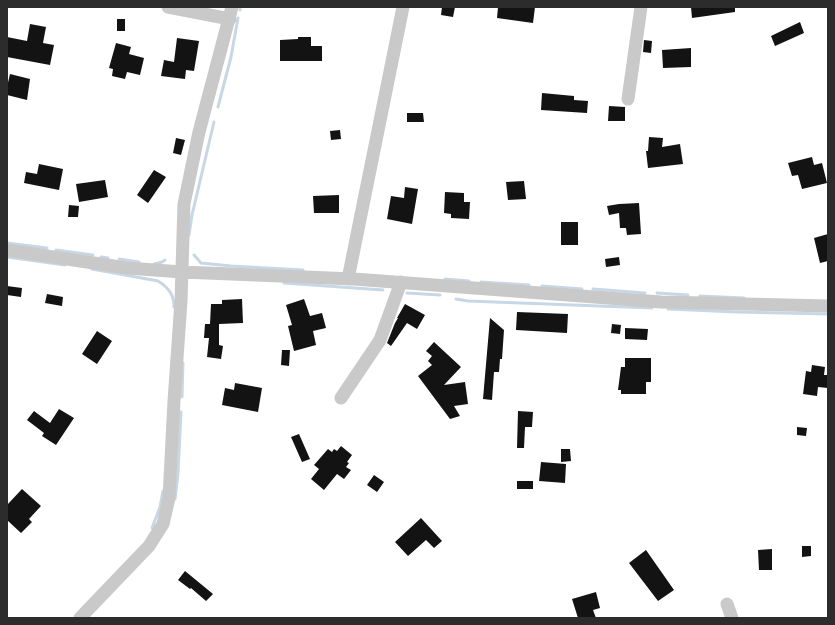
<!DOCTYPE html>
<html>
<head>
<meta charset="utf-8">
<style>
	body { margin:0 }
	#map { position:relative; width:835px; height:625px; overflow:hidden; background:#fff; font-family:"Titillium Web",sans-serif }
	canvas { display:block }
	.frame { position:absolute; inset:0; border:8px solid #2c2c2c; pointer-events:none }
</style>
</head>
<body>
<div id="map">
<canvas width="835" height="625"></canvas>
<div class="frame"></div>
</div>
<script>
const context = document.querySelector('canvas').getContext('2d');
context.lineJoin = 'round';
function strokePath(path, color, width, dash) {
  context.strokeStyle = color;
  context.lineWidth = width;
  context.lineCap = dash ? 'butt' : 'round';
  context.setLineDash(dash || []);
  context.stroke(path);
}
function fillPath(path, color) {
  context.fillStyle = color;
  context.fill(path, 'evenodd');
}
strokePath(new Path2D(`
	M 240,10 L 240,7
	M 218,107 L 231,57 L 238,18
	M 189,235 L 192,215 L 214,122
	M 7,243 L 47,248
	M 56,250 L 93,255
	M 194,255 L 201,263 L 231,266 L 303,270
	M 7,257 L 65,265
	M 101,257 L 108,258
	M 119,259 L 139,262
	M 154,264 L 162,262 L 165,260
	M 92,269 L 158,281 C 169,288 174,295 174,307
	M 445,279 L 469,281
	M 481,282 L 529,285
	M 284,283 L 383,290
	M 542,286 L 582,289
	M 593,289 L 645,293
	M 407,293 L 440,295
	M 657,293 L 688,295
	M 700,296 L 744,298
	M 456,299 L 468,301 L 652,308
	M 668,309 L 737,312 L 828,314
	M 182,397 L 183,363
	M 175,499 L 178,473 L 181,412
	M 152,528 L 160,507 L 163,491`), '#c8d7e6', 3);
fillPath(new Path2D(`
	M 442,7 L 455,7 L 453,17 L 441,15 Z
	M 498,7 L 535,7 L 533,23 L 497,18 Z
	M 691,7 L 735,7 L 735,12 L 692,18 Z
	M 117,19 L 125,19 L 125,31 L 117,31 Z
	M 800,22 L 804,33 L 775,46 L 771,36 Z
	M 30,24 L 46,27 L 43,43 L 54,45 L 50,65 L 7,57 L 7,37 L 27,41 Z
	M 298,37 L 311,37 L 311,46 L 322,46 L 322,61 L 280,61 L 280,40 L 298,39 Z
	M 177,38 L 199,41 L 194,71 L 186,70 L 185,79 L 161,76 L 164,60 L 174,62 Z
	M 644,40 L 652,41 L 651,53 L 643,52 Z
	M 116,43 L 131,47 L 129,54 L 144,58 L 140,75 L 127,72 L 125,79 L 112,76 L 113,69 L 109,68 Z
	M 691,48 L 691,67 L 663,68 L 662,50 Z
	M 10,74 L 30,79 L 27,100 L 7,95 L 7,87 Z
	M 542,93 L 574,96 L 574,100 L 588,101 L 587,113 L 541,110 Z
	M 609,106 L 625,107 L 625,121 L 608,121 Z
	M 407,113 L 423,113 L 424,122 L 407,122 Z
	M 340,130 L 341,139 L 331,140 L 330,131 Z
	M 649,137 L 663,138 L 662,147 L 680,144 L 683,164 L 648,168 L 646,151 L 648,151 Z
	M 176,138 L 185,140 L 181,155 L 173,153 Z
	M 812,157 L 814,165 L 822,163 L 827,183 L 802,189 L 798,175 L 792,176 L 788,163 Z
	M 39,164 L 63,169 L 59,190 L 24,183 L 26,172 L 37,174 Z
	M 154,170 L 166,177 L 148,203 L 137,195 Z
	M 105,180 L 108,197 L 79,202 L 76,184 Z
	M 524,181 L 526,199 L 508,200 L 506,182 Z
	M 405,187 L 418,189 L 412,224 L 387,219 L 391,196 L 404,198 Z
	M 445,192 L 464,193 L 464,202 L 470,202 L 469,219 L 451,218 L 451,214 L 444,213 Z
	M 339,195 L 339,213 L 314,213 L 313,196 Z
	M 639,203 L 641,234 L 627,235 L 626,228 L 620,228 L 619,213 L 609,215 L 607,206 L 619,204 Z
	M 69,205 L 79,206 L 78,217 L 68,217 Z
	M 561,222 L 578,222 L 578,245 L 561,245 Z
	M 828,234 L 828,261 L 820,263 L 814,238 Z
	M 619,257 L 620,265 L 606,267 L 605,259 Z
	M 7,286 L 22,288 L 21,297 L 7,295 Z
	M 47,294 L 63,297 L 62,306 L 45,303 Z
	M 242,299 L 243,323 L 219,324 L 219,345 L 223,346 L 221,359 L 207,357 L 209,338 L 204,338 L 205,324 L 210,324 L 211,304 L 222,304 L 222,300 Z
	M 304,299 L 310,316 L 322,313 L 326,328 L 313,331 L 316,345 L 294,351 L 288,326 L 292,325 L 286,305 Z
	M 405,304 L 425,315 L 417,329 L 407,323 L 391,346 L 387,343 L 395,323 L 398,318 L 397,318 Z
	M 517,312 L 568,314 L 567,333 L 516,330 Z
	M 490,318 L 504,330 L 502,359 L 500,359 L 499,372 L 494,372 L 492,400 L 483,399 Z
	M 612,324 L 621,325 L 620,334 L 611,333 Z
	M 625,328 L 648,329 L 647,340 L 625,339 Z
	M 97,331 L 112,341 L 97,364 L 82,354 Z
	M 434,342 L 461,367 L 444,385 L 465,382 L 468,404 L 454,406 L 460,416 L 450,419 L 418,376 L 432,365 L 428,361 L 432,356 L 426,351 Z
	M 282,350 L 290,350 L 289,366 L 281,365 Z
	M 625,358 L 651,358 L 651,382 L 646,382 L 646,394 L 621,394 L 621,390 L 618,390 L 621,367 L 625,367 Z
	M 812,365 L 825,367 L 824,375 L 828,375 L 828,388 L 818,387 L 817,396 L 803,394 L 806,371 L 811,372 Z
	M 235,383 L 262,388 L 258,412 L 222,405 L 225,388 L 234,390 Z
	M 59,409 L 74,418 L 56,445 L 42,436 L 44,433 L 27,420 L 34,411 L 50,423 Z
	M 518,411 L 533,412 L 532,427 L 525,427 L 524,448 L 517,448 Z
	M 797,427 L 807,428 L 806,436 L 797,435 Z
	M 299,434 L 310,459 L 302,462 L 291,437 Z
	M 341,446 L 352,455 L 347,462 L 349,463 L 346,467 L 351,470 L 344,479 L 337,474 L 324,490 L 311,479 L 319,469 L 314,465 L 328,449 L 332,452 L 334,449 L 337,451 Z
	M 561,449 L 570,449 L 571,461 L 561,462 Z
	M 541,462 L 566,464 L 565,483 L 539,481 Z
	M 374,475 L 384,482 L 377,492 L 367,485 Z
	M 517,481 L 533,481 L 533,489 L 517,489 Z
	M 22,489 L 41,506 L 29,519 L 32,522 L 21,533 L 7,520 L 7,505 Z
	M 421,518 L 442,541 L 434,548 L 426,540 L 408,556 L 395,542 Z
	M 802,546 L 811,546 L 811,556 L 802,557 Z
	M 772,549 L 772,570 L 759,570 L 758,550 Z
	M 646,550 L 674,590 L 658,601 L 629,563 Z
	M 185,571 L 213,594 L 206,601 L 191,588 L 190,589 L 178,580 Z
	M 596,592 L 600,608 L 593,610 L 596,618 L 578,618 L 572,599 Z`), '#131313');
strokePath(new Path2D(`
	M 168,7 L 230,19
	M 628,99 L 641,7
	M 7,250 L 127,268 L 182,272 L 354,279 L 661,302 L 828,306
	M 348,279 L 403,7
	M 341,398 L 380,340 L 401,282
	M 727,604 L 732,618
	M 80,618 L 149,546 L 163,524 L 169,498 L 174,401 L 181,301 L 184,204 L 199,132 L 232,7`), '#c9c9c9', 13);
</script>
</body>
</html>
